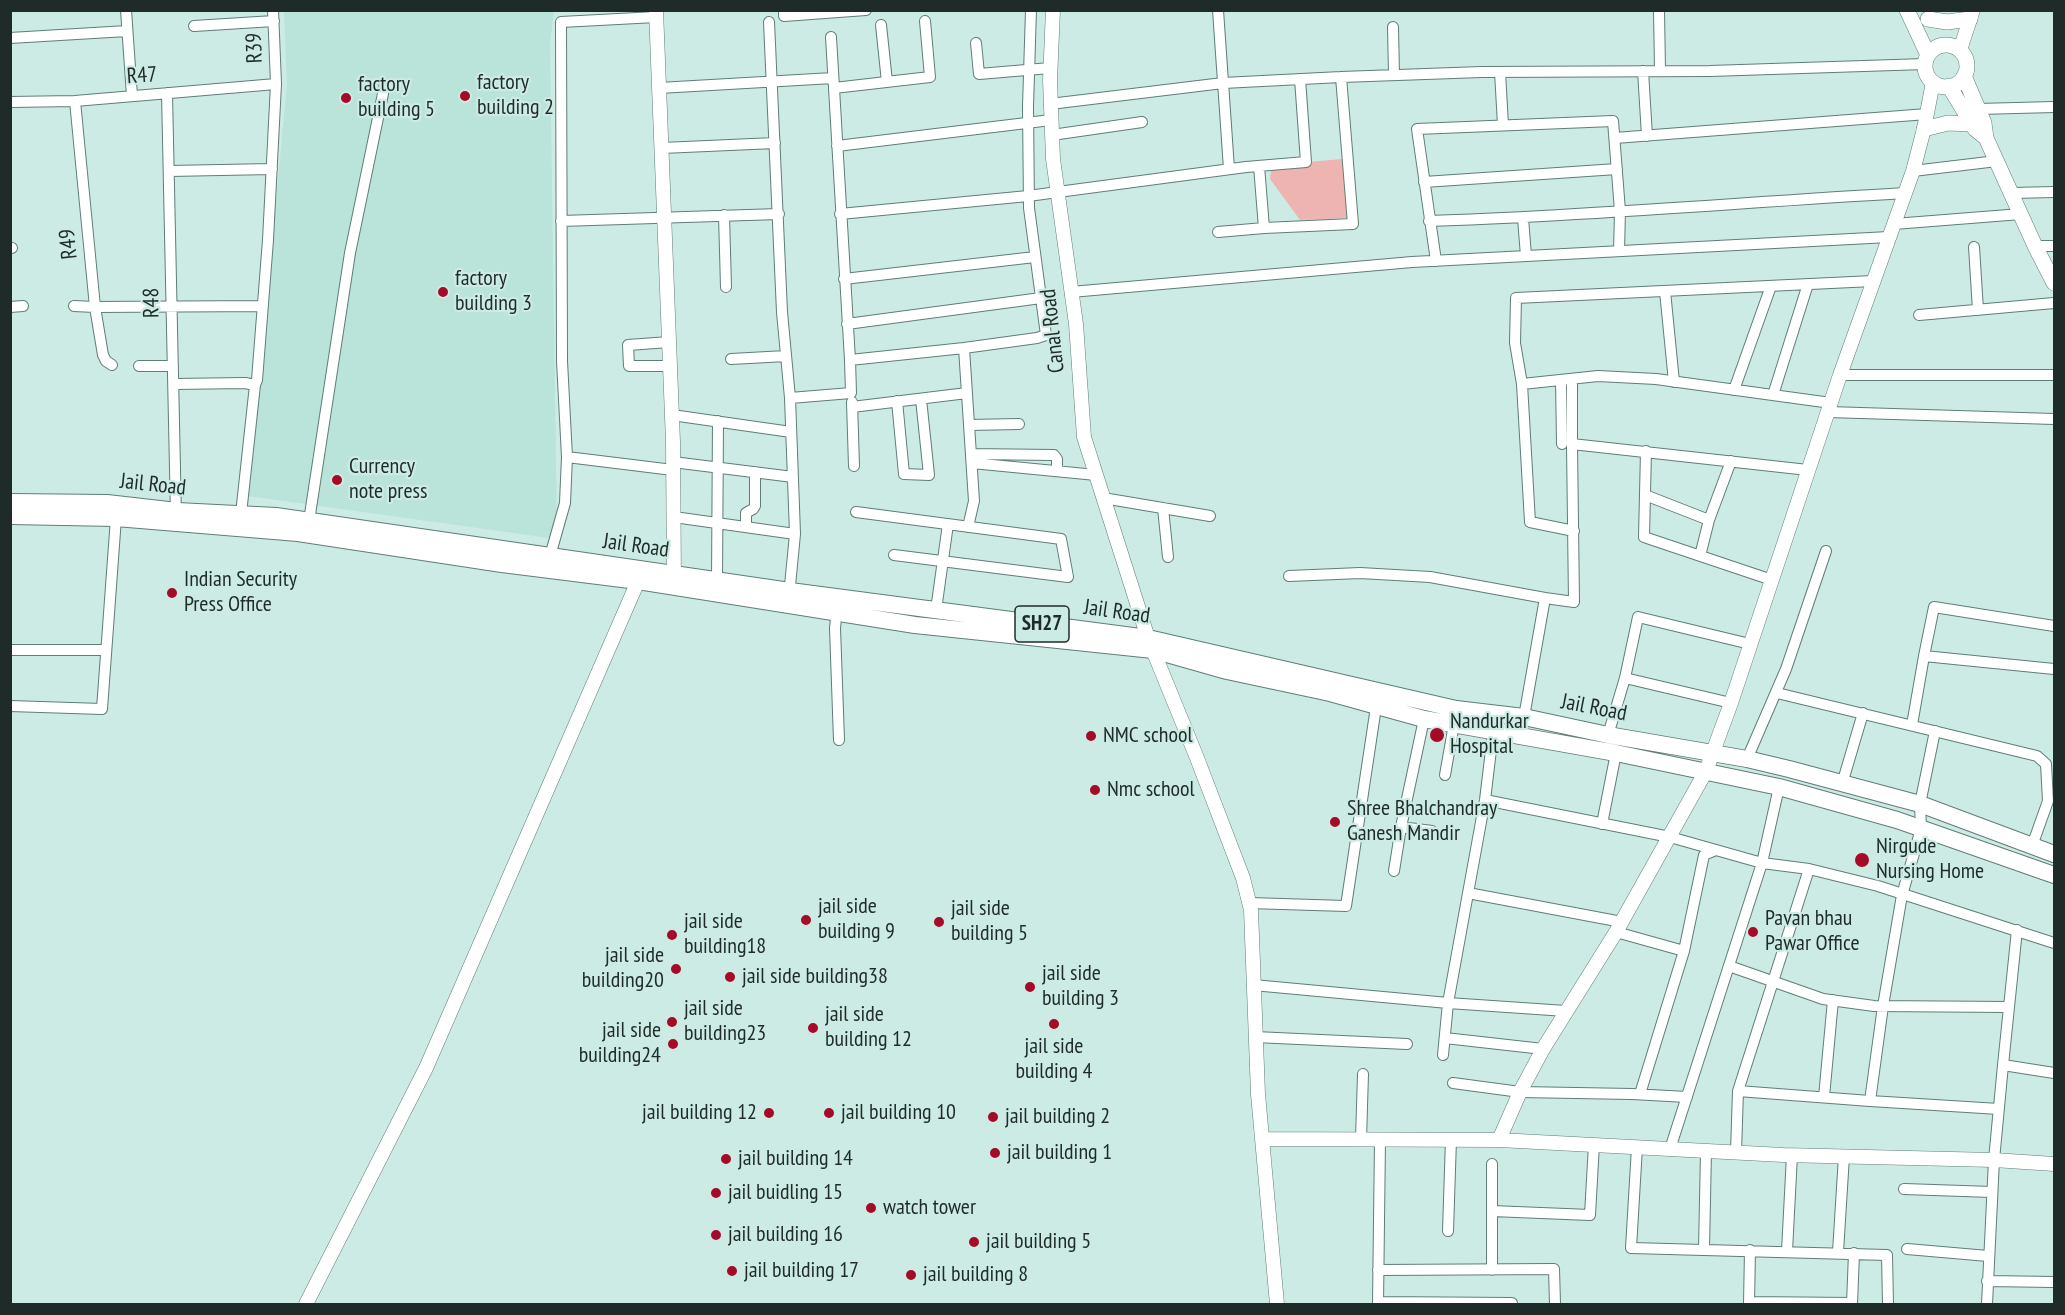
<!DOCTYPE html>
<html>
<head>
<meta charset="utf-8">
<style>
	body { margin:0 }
	#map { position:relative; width:2065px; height:1315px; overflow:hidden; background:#ccebe4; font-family:"PT Sans Narrow",sans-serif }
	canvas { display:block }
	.frame { position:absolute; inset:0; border:12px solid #1f2b28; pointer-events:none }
</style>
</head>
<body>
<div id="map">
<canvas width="2065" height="1315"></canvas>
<div class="frame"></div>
</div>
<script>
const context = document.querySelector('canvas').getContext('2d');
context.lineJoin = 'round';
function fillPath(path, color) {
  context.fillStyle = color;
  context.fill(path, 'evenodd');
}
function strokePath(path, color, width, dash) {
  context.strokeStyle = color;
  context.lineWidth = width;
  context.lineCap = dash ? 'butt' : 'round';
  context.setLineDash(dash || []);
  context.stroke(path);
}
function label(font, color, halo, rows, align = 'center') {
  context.font = font + ' "PT Sans Narrow",sans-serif';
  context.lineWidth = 4.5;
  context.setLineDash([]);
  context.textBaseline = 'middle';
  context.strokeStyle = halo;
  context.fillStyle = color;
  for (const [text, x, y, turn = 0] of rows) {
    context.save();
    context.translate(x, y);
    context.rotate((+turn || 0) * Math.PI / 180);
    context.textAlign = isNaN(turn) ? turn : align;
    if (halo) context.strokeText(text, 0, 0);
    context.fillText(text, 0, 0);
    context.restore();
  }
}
fillPath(new Path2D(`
	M 284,11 L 554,11 L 550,44 L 557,539 L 248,496 L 287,84 Z`), '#bae3d9');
fillPath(new Path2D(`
	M 1343,159 L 1348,218 L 1300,220 L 1270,179 L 1272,165 Z`), '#edb4b2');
const minor = new Path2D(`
	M 126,10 L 132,96
	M 784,10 L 784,16 L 866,10
	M 1218,10 L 1229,169
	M 1659,10 L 1660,71
	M 656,17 L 561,22 L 562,361 L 567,457 L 673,470
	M 769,22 L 782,312 L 790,398
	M 881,25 L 887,82
	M 194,26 L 274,21
	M 1393,27 L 1394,75
	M 831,37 L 850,360
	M 10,38 L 127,31
	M 976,43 L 979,74 L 1050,68
	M 1643,71 L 1647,136
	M 1500,72 L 1503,125
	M 659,88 L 833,78
	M 834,88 L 930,77 L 925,21
	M 167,93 L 176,516
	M 75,101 L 95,307 L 263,306
	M 10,102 L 75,101 L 276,84
	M 1050,104 L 1223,83 L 1341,77 L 1482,72 L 1710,71 L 1925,64
	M 1978,109 L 2054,107
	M 1052,135 L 1142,122
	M 1615,138 L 1927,114
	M 837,146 L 1051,120
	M 662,148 L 775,143
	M 1259,166 L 1264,228
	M 169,171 L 272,169
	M 1913,171 L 1997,161
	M 1424,182 L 1617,169
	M 2012,193 L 2054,192
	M 840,214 L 1028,196 L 1246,167 L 1306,162 L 1300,79
	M 724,215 L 726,287
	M 1523,218 L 1526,256
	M 561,221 L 779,214
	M 1429,221 C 1588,216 1746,202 1905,193
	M 1894,224 L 2021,214
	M 1218,232 L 1264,228 L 1353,224 L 1341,77
	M 2035,246 L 2054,246
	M 1974,247 L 1978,310
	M 10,248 L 12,248
	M 1436,261 L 1417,129 L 1613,121 L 1620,211 L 1619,251
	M 844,279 L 1035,257
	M 1665,291 L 1674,382
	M 1071,292 L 1412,262 L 1889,237
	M 74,306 L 95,307 L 103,355 L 106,361 L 112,365
	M 10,307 L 23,306
	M 1919,315 L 2054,303
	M 847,324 L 1041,298
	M 669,342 L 628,345 L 629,366 L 670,366
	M 964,348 L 974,501 L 968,527
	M 731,359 L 786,356
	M 139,366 L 173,366
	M 1840,375 L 2054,375
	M 1572,379 L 1572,444
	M 1561,380 L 1562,444
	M 174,384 L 245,383 L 255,385
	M 1522,384 L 1598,376 L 1656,379 L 1831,403
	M 1734,390 L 1771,286
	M 1773,395 L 1808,284
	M 897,401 L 904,474 L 929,475 L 921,399
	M 852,402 L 854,466
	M 852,407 L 967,393
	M 1828,412 L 2054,419
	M 672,415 L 791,432
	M 969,425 L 1019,424
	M 1646,451 L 1644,537 L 1772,580
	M 971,454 L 1054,455 L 1057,459 L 1057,471
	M 673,462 L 793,477
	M 972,463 L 1096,475
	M 1645,495 L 1709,520 L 1731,461
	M 1103,498 L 1210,516
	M 1163,508 L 1168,557
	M 856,512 L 1061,539 L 1068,577 L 894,555
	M 241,514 L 255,385 L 257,380 L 268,240 L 276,84 L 273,10
	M 674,517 L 795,534
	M 309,521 L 350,253 L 385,84
	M 746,527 L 746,513 L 753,509 L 755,506 L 755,472
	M 1574,531 L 1530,522 L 1522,384 L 1515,343 L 1516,298 L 1873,281
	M 550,556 L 565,503 L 567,457
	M 1700,556 L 1709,520
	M 1289,576 L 1360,573 L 1430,577 L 1545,598
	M 717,581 L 718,421
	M 789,596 L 795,534 L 790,398 L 851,393 L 850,360 L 964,348 L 1037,338 L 1046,335 L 1029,208 L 1028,106 L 1031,10
	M 837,609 L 835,628 L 839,740
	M 936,610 L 948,524
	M 10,650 L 106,650
	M 1924,656 L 1934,607 L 2054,626
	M 1625,678 L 1731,703
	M 1777,693 L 2037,756 L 2046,764 L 2048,801 L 2032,846
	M 10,706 L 102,709 L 116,518
	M 1524,717 L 1545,598 L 1574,602 L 1572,444 L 1808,470
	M 1494,725 L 1485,800 L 1448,1003 L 1566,1011
	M 1912,725 L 1924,656 L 2054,669
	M 1935,731 L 1920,804 L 1921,829 L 1902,895 L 1883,1006 L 1870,1101 L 1999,1109
	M 1608,735 L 1625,678 L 1638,617 L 1750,644
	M 1747,759 L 1786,669 L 1826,551
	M 1445,775 L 1454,724
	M 1842,784 L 1863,713
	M 1485,800 L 1670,837 L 1762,863 L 1809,869 L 1878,886 L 2054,943
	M 1602,824 L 1616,753
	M 1401,827 L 1432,831
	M 1809,869 L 1738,1091 L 1870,1101
	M 1394,871 L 1401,827 L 1424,719
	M 1468,893 L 1622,922
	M 1249,903 L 1346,906 L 1376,707
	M 1616,932 L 1684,951
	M 1729,966 L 1823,999 L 1874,1006 L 2009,1007
	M 1253,985 L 1448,1003 L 1443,1055
	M 1255,1037 L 1407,1044
	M 1445,1038 L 1543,1049
	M 2003,1065 L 2017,930
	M 1453,1083 L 1520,1092 L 1632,1094 L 1687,1097
	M 1640,1094 L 1684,951 L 1704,855 L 1716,850
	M 1824,1097 L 1833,1000
	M 1361,1139 L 1363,1074
	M 1637,1147 L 1631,1248 L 1887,1255 L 1888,1304
	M 1670,1149 L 1762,863 L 1779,787
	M 1736,1152 L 1738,1091
	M 1904,1189 L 1992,1192
	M 1492,1211 L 1590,1215 L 1594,1144
	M 1448,1231 L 1451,1139
	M 1704,1249 L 1706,1151
	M 1907,1249 L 1988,1256
	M 1787,1251 L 1792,1155
	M 1838,1252 L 1844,1156
	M 1378,1270 L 1554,1269 L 1555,1304
	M 1492,1270 L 1492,1164
	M 1987,1281 L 2054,1282
	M 1378,1302 L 1512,1303
	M 1749,1302 L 1852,1303
	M 1378,1304 L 1380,1139
	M 1749,1304 L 1750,1250
	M 1852,1304 L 1854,1253
	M 1987,1304 L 1994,1160 L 2003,1065 L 2054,1073`);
const tertiary = new Path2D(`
	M 656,10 L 673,442 L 674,584
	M 1053,10 L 1050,80 L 1053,159 L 1076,324 L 1084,437 L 1148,638 L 1197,758 L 1243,878 L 1251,910 L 1258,1094 L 1277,1304
	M 1960,50 L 1973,10
	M 1262,1139 L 1499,1140 L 1783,1155 L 1994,1160 L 2054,1164
	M 1499,1140 L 1520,1092 L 1543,1049 L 1616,932 L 1706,771 L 1731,703 L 1840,375 L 1913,171 L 1924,129 L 1933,82
	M 306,1304 L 426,1068 L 642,572`);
const secondary = new Path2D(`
	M 1907,10 L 1928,55
	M 1928,19 L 1947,22 L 1970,19
	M1925 66a21 21 0 1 1 42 0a21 21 0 1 1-42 0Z
	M 1964,76 L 1984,123 L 1986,138 L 2035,246 L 2054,283
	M 1949,86 L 1975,129 L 1986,138
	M 1924,129 L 1948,123 L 1972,124`);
const primary = new Path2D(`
	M 10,502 L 107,503 L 177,511 L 276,516 L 790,591 L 1148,638 L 1456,709 L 1524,717 L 1608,735 L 1747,759 L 1789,769 L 1920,804 L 2054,854
	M 10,516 L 116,518 L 298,533 L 502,564 L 638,581 L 915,625 L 1153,650 L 1227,671 L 1330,693 L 1424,719 L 1616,753 L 1779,787 L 1897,820 L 2054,875`);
strokePath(minor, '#607d77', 12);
strokePath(tertiary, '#607d77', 15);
strokePath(secondary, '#607d77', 16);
strokePath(primary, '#607d77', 18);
strokePath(minor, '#fff', 10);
strokePath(tertiary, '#fff', 14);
strokePath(secondary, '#fff', 15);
strokePath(primary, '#fff', 16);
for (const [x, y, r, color] of [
	[465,96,6,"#a50a28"],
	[346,98,6,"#a50a28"],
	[443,292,6,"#a50a28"],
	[337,480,6,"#a50a28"],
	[172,593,6,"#a50a28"],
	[1437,735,8,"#a50a28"],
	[1091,736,6,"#a50a28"],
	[1095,790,6,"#a50a28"],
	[1335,822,6,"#a50a28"],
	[1862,860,8,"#a50a28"],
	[806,920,6,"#a50a28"],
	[939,922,6,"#a50a28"],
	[1753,932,6,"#a50a28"],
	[672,935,6,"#a50a28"],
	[676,969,6,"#a50a28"],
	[730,977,6,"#a50a28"],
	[1030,987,6,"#a50a28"],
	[672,1022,6,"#a50a28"],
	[1054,1024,6,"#a50a28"],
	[813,1028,6,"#a50a28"],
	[673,1044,6,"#a50a28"],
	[769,1113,6,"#a50a28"],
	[829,1113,6,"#a50a28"],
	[993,1117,6,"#a50a28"],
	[995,1153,6,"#a50a28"],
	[726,1159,6,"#a50a28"],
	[716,1193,6,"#a50a28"],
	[871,1208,6,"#a50a28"],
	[716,1235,6,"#a50a28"],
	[974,1242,6,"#a50a28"],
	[732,1271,6,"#a50a28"],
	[911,1275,6,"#a50a28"]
]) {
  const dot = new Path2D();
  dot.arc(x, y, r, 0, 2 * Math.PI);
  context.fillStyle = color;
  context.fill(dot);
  strokePath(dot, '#ccebe4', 2);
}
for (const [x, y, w] of [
	[1042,624,54]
]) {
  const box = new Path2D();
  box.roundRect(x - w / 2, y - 18, w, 36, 4.5);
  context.fillStyle = '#ccebe4';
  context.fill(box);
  strokePath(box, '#1f2b28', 1.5);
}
label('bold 21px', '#1f2b28', null, [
	["SH27",1042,624]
]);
label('22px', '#1f2b28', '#ccebe4', [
	["R39",255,48,-92],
	["R47",142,76,-4],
	["R49",69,244,-96],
	["R48",152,303,-91],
	["Canal Road",1053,331,-96],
	["Jail Road",153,485,6],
	["Jail Road",636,546,8],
	["Jail Road",1117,612,8],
	["Jail Road",1594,708,11]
]);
label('22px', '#1f2b28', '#ccebe4', [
	["factory",477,83],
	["building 2",477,108],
	["factory",358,85],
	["building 5",358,110],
	["factory",455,279],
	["building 3",455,304],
	["Currency",349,467],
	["note press",349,492],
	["Indian Security",184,580],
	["Press Office",184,605],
	["Nandurkar",1450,722],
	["Hospital",1450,747],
	["NMC school",1103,736],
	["Nmc school",1107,790],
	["Shree Bhalchandray",1347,809],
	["Ganesh Mandir",1347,834],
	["Nirgude",1876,847],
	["Nursing Home",1876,872],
	["jail side",818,907],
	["building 9",818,932],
	["jail side",951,909],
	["building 5",951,934],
	["Pavan bhau",1765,919],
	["Pawar Office",1765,944],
	["jail side",684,922],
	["building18",684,947],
	["jail side",664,956,"right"],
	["building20",664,981,"right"],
	["jail side",1042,974],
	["building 3",1042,999],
	["jail side building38",742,977],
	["jail side",684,1009],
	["building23",684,1034],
	["jail side",825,1015],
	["building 12",825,1040],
	["jail side",661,1031,"right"],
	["building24",661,1056,"right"],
	["jail side",1054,1047,"center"],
	["building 4",1054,1072,"center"],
	["jail building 12",757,1113,"right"],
	["jail building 10",841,1113],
	["jail building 2",1005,1117],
	["jail building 1",1007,1153],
	["jail building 14",738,1159],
	["jail buidling 15",728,1193],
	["watch tower",883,1208],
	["jail building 16",728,1235],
	["jail building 5",986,1242],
	["jail building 17",744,1271],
	["jail building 8",923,1275]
], 'left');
</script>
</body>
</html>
